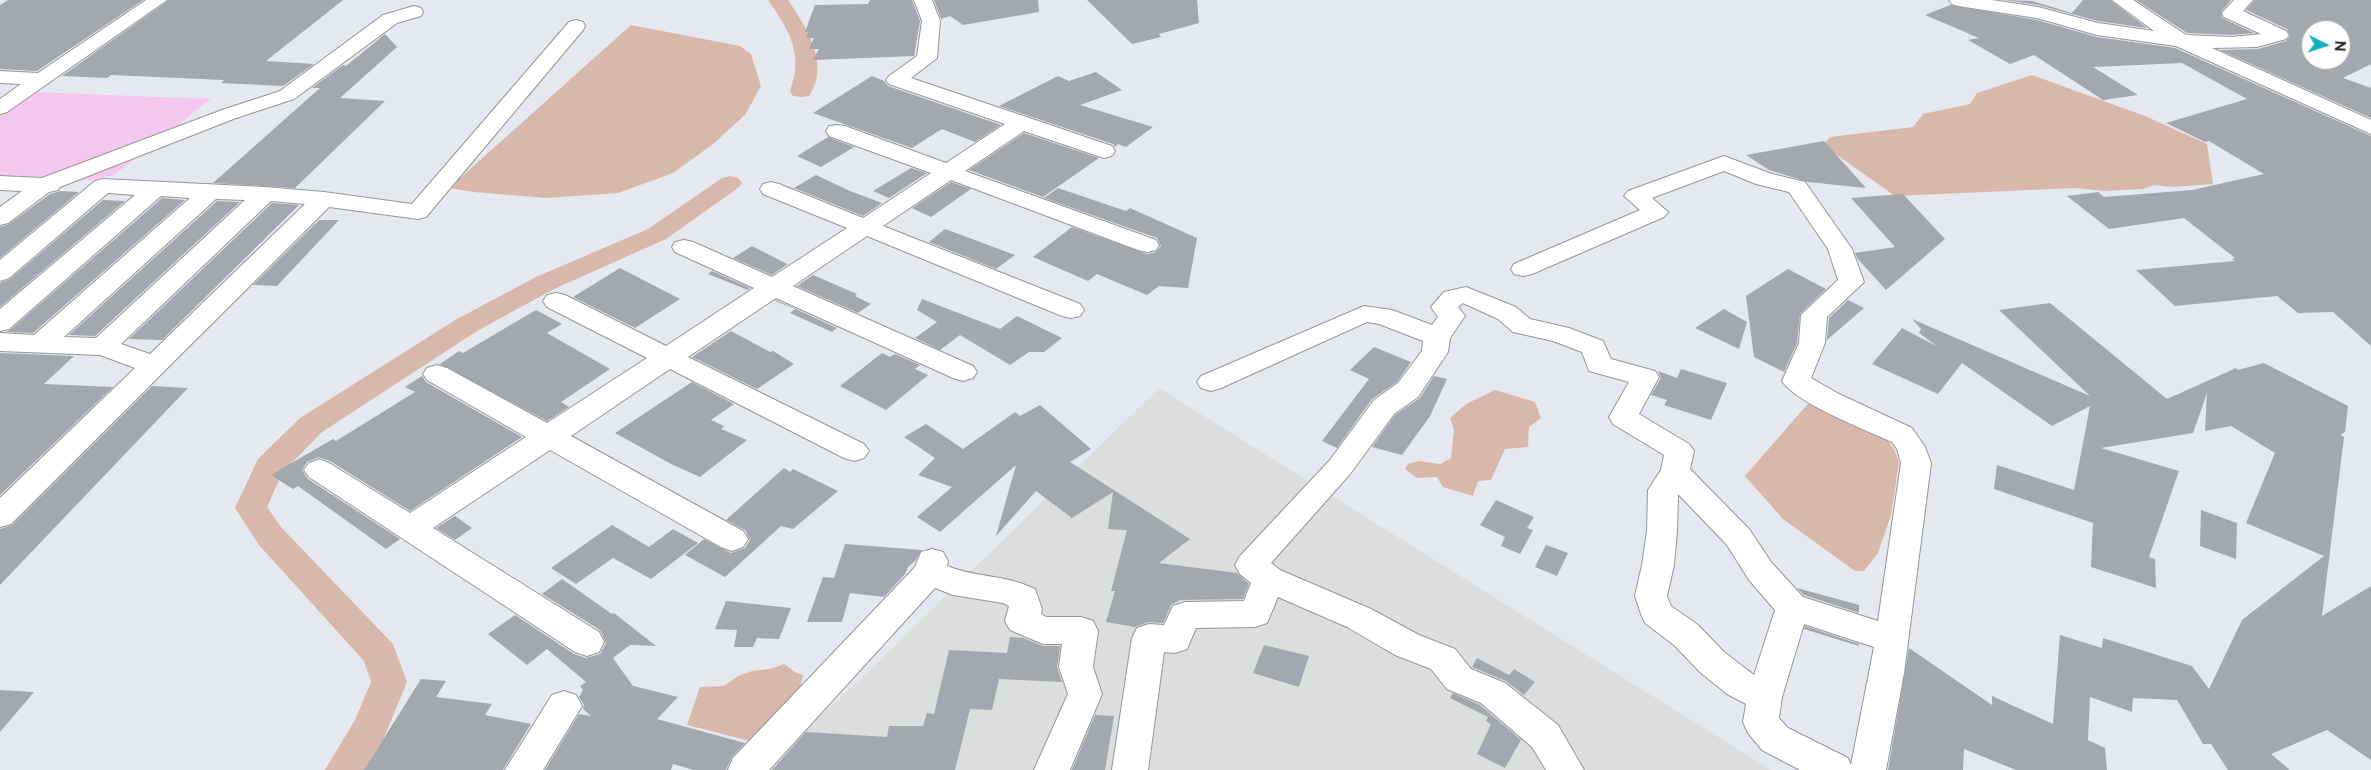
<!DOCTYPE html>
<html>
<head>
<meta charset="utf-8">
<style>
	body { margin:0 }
	#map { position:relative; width:2371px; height:770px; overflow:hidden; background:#e6e8ef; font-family:Raleway,sans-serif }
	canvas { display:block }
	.north { position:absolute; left:2301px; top:20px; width:50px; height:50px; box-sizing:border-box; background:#fff; border:1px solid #a5a5a5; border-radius:50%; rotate:94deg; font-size:14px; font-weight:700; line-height:20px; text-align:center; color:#1f1f1f }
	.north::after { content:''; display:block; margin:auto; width:18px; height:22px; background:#14b0ba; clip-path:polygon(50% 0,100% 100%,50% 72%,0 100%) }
</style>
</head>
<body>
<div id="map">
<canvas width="2371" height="770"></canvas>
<div class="north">N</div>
</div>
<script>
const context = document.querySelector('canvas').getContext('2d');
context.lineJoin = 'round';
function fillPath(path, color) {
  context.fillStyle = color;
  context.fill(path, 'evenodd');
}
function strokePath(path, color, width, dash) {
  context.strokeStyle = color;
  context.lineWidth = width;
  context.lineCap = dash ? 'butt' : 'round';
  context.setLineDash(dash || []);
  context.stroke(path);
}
fillPath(new Path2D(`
	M 1159,388 L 1646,692 L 1771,770 L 762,770 L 872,668 Z`), '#dcdddd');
fillPath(new Path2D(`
	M 33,92 L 211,99 L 114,175 L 91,180 L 0,179 L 0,114 Z`), '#f4c8ee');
fillPath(new Path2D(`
	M 631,25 L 740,46 L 751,54 L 761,86 L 745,115 L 713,144 L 673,173 L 618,193 L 546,198 L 474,192 L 449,188 Z
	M 2032,75 L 2145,116 L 2207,144 L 2213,184 L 2172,187 L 2154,185 L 2143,189 L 2103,191 L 2075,188 L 1895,196 L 1823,145 L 1830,137 L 1913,127 L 1923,114 L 1970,104 L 1977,93 Z
	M 1495,390 L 1535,402 L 1541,418 L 1529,427 L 1528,447 L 1505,449 L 1491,480 L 1478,481 L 1473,496 L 1443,487 L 1437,477 L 1417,478 L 1405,469 L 1408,464 L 1419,461 L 1440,464 L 1451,458 L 1454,430 L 1450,418 L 1466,404 Z
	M 1812,399 L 1883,434 L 1894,449 L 1899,462 L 1891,515 L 1878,553 L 1864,571 L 1855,571 L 1783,519 L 1745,476 Z
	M 784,664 L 795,672 L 803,675 L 800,689 L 758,743 L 687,725 L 700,687 L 724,686 L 738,676 L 752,671 L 770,669 Z`), '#d8b8ab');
fillPath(new Path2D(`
	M 768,0 L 788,0 C 806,27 831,64 809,96 L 801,97 L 793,96 L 790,91 C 804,54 789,30 768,0 Z
	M 730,176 L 738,178 L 742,183 L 738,188 L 666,239 L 554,289 L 477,331 L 322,432 L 282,473 L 267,507 L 281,527 L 393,644 L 407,682 L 383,740 L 365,770 L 325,770 L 355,720 L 371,682 L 364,661 L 259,545 L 235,508 L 258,459 L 300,418 L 457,319 L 536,277 L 648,229 L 722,178 Z`), '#d8b8ab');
fillPath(new Path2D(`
	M 8,0 L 143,0 L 37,71 L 0,69 L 0,5 Z
	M 169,0 L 343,0 L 266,61 L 314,64 L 283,86 L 221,83 L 224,80 L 111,75 L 107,78 L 62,76 Z
	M 870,0 L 912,0 L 920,21 L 914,56 L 813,60 L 819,49 L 809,49 L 814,38 L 806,38 L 808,32 L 805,32 L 815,5 L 868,4 Z
	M 934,0 L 1038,0 L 1039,12 L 963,25 L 950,16 L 941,19 Z
	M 1087,0 L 1197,0 L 1199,23 L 1159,34 L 1161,37 L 1132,44 Z
	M 2004,0 L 2032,1 L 2072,13 L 2083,0 L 2110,0 L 2147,28 L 2098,21 L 2038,5 Z
	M 2136,0 L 2231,0 L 2221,12 L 2222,18 L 2254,33 L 2232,35 L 2187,33 Z
	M 2255,0 L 2371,0 L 2371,64 L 2343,78 L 2371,88 L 2371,118 L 2220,50 L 2258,49 L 2286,41 L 2290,36 L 2287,29 L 2246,10 ZM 2311,30 L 2341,30 L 2341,60 L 2311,60 Z
	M 1950,5 L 2037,20 L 2097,37 L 2175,48 L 2371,136 L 2371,346 L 2333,312 L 2298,313 L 2277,296 L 2175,306 L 2136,270 L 2235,261 L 2232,259 L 2235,258 L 2184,218 L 2109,229 L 2067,196 L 2098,192 L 2104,197 L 2192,190 L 2264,174 L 2209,141 L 2205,142 L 2166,123 L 2247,99 L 2182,63 L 2093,67 L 2138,95 L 2103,100 L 2034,55 L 2010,64 L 1968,40 L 1979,38 L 1925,15 Z
	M 385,34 L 397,47 L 340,98 L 385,101 L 295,188 L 213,183 L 320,88 L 312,88 L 343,65 L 346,66 Z
	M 1096,72 L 1122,90 L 1080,105 L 1153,127 L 1126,147 L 1118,144 L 1115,147 L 1113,144 L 999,106 L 1058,76 L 1069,81 Z
	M 872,76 L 884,81 L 888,86 L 1001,125 L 975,142 L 942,129 L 912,148 L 813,113 Z
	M 1024,133 L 1099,158 L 1043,197 L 969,170 Z
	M 828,137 L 854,147 L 821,167 L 797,156 Z
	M 1824,141 L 1866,188 L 1808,182 L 1769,170 L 1746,155 Z
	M 911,168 L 927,173 L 889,198 L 873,191 Z
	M 816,175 L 850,191 L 882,203 L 863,216 L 794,188 Z
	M 951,182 L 971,189 L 931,217 L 912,208 Z
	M 1058,188 L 1126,211 L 1130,208 L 1197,238 L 1188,288 L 1159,286 L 1147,295 L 1097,274 L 1088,281 L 1033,257 L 1072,227 L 1147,254 L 1156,252 L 1161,246 L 1157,238 L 1044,198 Z
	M 60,191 L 79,192 L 0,258 L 0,227 L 9,224 L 50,194 Z
	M 1903,194 L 1945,239 L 1886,290 L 1857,258 L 1855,253 L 1895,247 L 1851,198 Z
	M 162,198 L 185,200 L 33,333 L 6,332 L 10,330 Z
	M 103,200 L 125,201 L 0,307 L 0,283 L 10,279 Z
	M 217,201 L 240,202 L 95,336 L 69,335 Z
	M 272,203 L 299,205 L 162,340 L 129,339 Z
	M 319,220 L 339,220 L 277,286 L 253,285 Z
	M 945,229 L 964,236 L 1015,255 L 996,269 L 929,242 Z
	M 752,246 L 787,264 L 788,264 L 772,275 L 733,258 Z
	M 620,268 L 680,299 L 635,328 L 573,297 Z
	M 1788,269 L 1826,289 L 1800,314 L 1797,343 L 1784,372 L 1754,357 L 1746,296 Z
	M 712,271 L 750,288 L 748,290 L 708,274 Z
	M 813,275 L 857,294 L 855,296 L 871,304 L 858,313 L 797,286 Z
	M 922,299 L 1000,329 L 1017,316 L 1062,338 L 1044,352 L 1029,352 L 1010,365 L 960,335 L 940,350 L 915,338 L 937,322 L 917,310 Z
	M 776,300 L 837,328 L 832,332 L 790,313 L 795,309 L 775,301 Z
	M 1848,300 L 1864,308 L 1827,340 L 1829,318 Z
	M 2050,303 L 2167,399 L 2236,368 L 2238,370 L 2264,363 L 2348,406 L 2345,432 L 2340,435 L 2344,437 L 2322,616 L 2371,586 L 2371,760 L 2327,730 L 2271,754 L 2290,770 L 2228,770 L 2211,744 L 2203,744 L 2177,700 L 2133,698 L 2132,712 L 2090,697 L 2088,740 L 2105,748 L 2107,770 L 2016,770 L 1964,749 L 1963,770 L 1888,770 L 1909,648 L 1992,705 L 1992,696 L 2053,724 L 2060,635 L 2102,648 L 2103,638 L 2192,666 L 2209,689 L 2242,620 L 2324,556 L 2246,523 L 2275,453 L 2231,426 L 2205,431 L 2207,393 L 2193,433 L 2101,448 L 2179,471 L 2149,557 L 2155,559 L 2156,588 L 2091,567 L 2093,523 L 1994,489 L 1997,465 L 2074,490 L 2090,406 L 2052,426 L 1962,363 L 1938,394 L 1872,364 L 1902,328 L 1938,347 L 1919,333 L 1921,329 L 1912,319 L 2090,396 L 1999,310 Z
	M 1724,309 L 1747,322 L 1739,349 L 1695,328 Z
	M 536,310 L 562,324 L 547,333 L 610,369 L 561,402 L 569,407 L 547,421 L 440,364 L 459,351 L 463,353 Z
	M 731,331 L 770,352 L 773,351 L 794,364 L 757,389 L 692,357 Z
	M 1374,347 L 1411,362 L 1397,382 L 1372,399 L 1337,448 L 1322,441 L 1369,379 L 1350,370 Z
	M 0,353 L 74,356 L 44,384 L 113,387 L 0,495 Z
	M 882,353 L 890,357 L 895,354 L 920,365 L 915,369 L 928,375 L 886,410 L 840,386 Z
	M 1681,369 L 1727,383 L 1711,420 L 1664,405 L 1667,400 L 1651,395 L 1661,378 L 1658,371 L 1677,378 Z
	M 422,376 L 426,382 L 522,437 L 410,511 L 330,461 L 318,457 L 307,462 L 302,470 L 308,479 L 400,539 L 386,549 L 298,486 L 293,489 L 271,475 L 333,439 L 336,441 L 415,392 L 405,387 Z
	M 1434,376 L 1447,379 L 1430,416 L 1402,455 L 1372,447 L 1395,415 L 1420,398 Z
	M 692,382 L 734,404 L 711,420 L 724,426 L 721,429 L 747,440 L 700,477 L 671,464 L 615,433 Z
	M 152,386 L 188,388 L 0,585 L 0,529 L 12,525 Z
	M 1040,405 L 1091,449 L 1070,462 L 1190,539 L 1159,563 L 1237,573 L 1249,584 L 1243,599 L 1180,600 L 1171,605 L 1163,623 L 1148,622 L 1135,627 L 1106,622 L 1115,591 L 1111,591 L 1127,530 L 1108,529 L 1113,492 L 1072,518 L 1036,491 L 996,536 L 1016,465 L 940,532 L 917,517 L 952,487 L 918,475 L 935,458 L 904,437 L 926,424 L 963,449 L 1015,412 L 1020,416 Z
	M 784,468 L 790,472 L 793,469 L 838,491 L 793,529 L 781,526 L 725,577 L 685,555 L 704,539 L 731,553 L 745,548 L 750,540 L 745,530 L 726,520 Z
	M 1496,500 L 1534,517 L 1527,528 L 1533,530 L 1520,554 L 1501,546 L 1505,537 L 1480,525 Z
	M 2201,510 L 2237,523 L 2236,559 L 2200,546 Z
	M 455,516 L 472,528 L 455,540 L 436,528 Z
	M 612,525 L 649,547 L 673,529 L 698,543 L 651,579 L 613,558 L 576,584 L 551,568 Z
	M 845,544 L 922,550 L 915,561 L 908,567 L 905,574 L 884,597 L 850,593 L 842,622 L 807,622 L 823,577 L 834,578 Z
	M 1546,545 L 1568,553 L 1557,576 L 1535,567 Z
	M 562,579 L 612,614 L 614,613 L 656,646 L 630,645 L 613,658 L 633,686 L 678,697 L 657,719 L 745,743 L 732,757 L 726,770 L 694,770 L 673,764 L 671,770 L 545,770 L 579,714 L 591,716 L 583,709 L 584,705 L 579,697 L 583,690 L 580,686 L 586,682 L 547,649 L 527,665 L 488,634 L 515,615 L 574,654 L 586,658 L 600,654 L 606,643 L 600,630 L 542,594 Z
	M 1797,588 L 1859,605 L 1859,613 L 1804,595 Z
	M 726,601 L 791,608 L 779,639 L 757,638 L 753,647 L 734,647 L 737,630 L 715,629 Z
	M 1805,626 L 1859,644 L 1859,646 L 1804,629 Z
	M 1010,637 L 1023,638 L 1043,646 L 1060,646 L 1057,667 L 1062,682 L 999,679 L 992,710 L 970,709 L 955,770 L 772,770 L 806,732 L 887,737 L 889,726 L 923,726 L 927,713 L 934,714 L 949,650 L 1007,653 Z
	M 1264,645 L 1309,656 L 1299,687 L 1253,673 Z
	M 1477,658 L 1509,675 L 1514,669 L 1535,682 L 1524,695 L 1506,681 L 1472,667 Z
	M 421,679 L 446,681 L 436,697 L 492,704 L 485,715 L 531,724 L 503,770 L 364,770 Z
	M 0,690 L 34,692 L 0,732 Z
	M 1453,693 L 1480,705 L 1521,740 L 1505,768 L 1477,754 L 1491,724 L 1486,721 L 1488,717 L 1450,698 Z
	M 1095,715 L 1114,716 L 1105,770 L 1072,770 Z`), '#a2a8ad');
const minor = new Path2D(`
	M 146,0 L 167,0 L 7,112 L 0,114 L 0,99 L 21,84 L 0,83 L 0,71 L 38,73 Z
	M 914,0 L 932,0 L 940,21 L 937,58 L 911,78 L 1112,146 L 1115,151 L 1112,156 L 1104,158 L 1024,131 L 965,171 L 1156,240 L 1159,245 L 1156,250 L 1147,252 L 1138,250 L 951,180 L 883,226 L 1080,304 L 1084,310 L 1080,316 L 1071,318 L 1062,316 L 867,236 L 793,286 L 973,366 L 977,372 L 973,378 L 963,381 L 953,378 L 776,298 L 688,357 L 864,444 L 869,451 L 864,458 L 854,461 L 844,458 L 670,369 L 571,436 L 743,531 L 748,539 L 743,547 L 732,551 L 721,547 L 550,450 L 433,528 L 599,632 L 604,642 L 599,652 L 587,656 L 575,652 L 309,477 L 304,470 L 309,463 L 319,459 L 329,463 L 410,513 L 526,437 L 427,380 L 423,374 L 427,368 L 437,365 L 447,368 L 547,423 L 647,358 L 547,307 L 543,301 L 547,295 L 556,293 L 565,295 L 666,346 L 754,288 L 675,252 L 672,247 L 675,242 L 684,240 L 693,242 L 772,277 L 847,228 L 763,194 L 760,189 L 763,184 L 771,182 L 779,184 L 863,218 L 931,173 L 829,136 L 826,131 L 829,126 L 837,125 L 845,126 L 946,163 L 1005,124 L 889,84 L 886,80 L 889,76 L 917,56 L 922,21 Z
	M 1949,0 L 1992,0 L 2038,7 L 2098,23 L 2154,31 L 2112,0 L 2133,0 L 2186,35 L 2232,37 L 2261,34 L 2224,17 L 2222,13 L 2234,0 L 2253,0 L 2243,11 L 2286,31 L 2289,35 L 2286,39 L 2257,47 L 2212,48 L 2371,120 L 2371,134 L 2176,46 L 2097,35 L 2037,18 L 1958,6 L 1952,4 Z
	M 414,6 L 421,8 L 423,12 L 421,16 L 397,23 L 294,99 L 236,118 L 60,187 L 58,190 L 49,192 L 8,223 L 0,225 L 0,207 L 22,191 L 0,190 L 0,176 L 42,178 L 222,110 L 280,91 L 383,15 Z
	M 576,20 L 583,22 L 585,26 L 583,30 L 426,217 L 418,219 L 329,207 L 11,524 L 0,527 L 0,498 L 135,368 L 100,355 L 0,351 L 0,333 L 34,335 L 190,198 L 161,196 L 9,329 L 0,331 L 0,309 L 135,195 L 108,193 L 9,278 L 0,281 L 0,260 L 95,181 L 103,179 L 265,187 L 324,192 L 412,204 L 569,22 ZM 216,199 L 245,200 L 96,338 L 64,337 ZM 271,201 L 305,204 L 150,354 L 121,344 Z
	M 1724,156 L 1772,174 L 1805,182 L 1852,249 L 1864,282 L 1827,317 L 1825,343 L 1811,378 L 1839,394 L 1912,428 L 1925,447 L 1931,463 L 1904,673 L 1886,770 L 1800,770 L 1762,750 L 1748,733 L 1743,722 L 1746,704 L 1727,694 L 1700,672 L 1674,645 L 1645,623 L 1641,614 L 1635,596 L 1642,565 L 1647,531 L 1648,490 L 1661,470 L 1664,455 L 1613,424 L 1609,417 L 1629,382 L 1589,371 L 1582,352 L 1553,341 L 1513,332 L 1498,319 L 1463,303 L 1458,307 L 1465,316 L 1450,338 L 1448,352 L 1418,397 L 1394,414 L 1350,474 L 1271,563 L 1280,570 L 1371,609 L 1419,635 L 1455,649 L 1471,669 L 1505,683 L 1558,725 L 1584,770 L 1546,770 L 1532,747 L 1481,703 L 1447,689 L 1431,669 L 1395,655 L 1347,627 L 1278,597 L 1267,623 L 1255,627 L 1196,628 L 1187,649 L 1175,653 L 1164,652 L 1148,770 L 1112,770 L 1132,638 L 1137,628 L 1149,624 L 1164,625 L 1173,606 L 1185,602 L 1244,601 L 1251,583 L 1240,574 L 1235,565 L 1240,556 L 1330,460 L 1374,400 L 1398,383 L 1422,351 L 1423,341 L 1379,324 L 1367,322 L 1221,388 L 1211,391 L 1201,388 L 1197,382 L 1201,376 L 1364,306 L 1392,310 L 1432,325 L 1438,317 L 1431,307 L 1444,292 L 1466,287 L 1516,307 L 1530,319 L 1569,328 L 1603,341 L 1611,359 L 1655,371 L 1659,377 L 1639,414 L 1689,444 L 1694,451 L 1690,469 L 1749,529 L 1771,562 L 1803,597 L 1878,621 L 1901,463 L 1897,449 L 1892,442 C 1866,430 1796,403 1782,381 L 1799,343 L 1801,315 L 1838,280 L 1828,249 L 1789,192 L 1756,184 L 1724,171 L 1652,198 L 1668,212 L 1664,217 L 1532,274 L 1523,276 L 1514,274 L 1511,269 L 1514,264 L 1640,210 L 1624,196 L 1628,191 ZM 1678,494 L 1727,545 L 1749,580 L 1775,610 L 1754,675 L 1724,652 L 1698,625 L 1671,606 L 1667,596 L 1674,565 L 1677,531 ZM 1804,624 L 1874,647 L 1851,765 L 1848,758 L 1788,728 L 1779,718 L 1782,697 Z
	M 932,549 L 943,552 L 948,561 L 947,566 C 976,578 1004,574 1035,589 L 1042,609 L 1041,614 L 1046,617 L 1081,617 L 1093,621 L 1098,631 L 1093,667 L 1102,694 L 1070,770 L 1034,770 L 1068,694 L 1059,667 L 1062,644 L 1043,644 L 1010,630 L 1005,621 L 1009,606 L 1003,603 L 953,595 L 935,588 L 769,770 L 728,770 L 733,758 L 915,567 L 921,552 Z
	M 564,691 L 576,695 L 582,706 L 543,770 L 505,770 L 552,695 Z`);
strokePath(minor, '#969696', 2);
fillPath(minor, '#fff');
</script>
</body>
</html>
